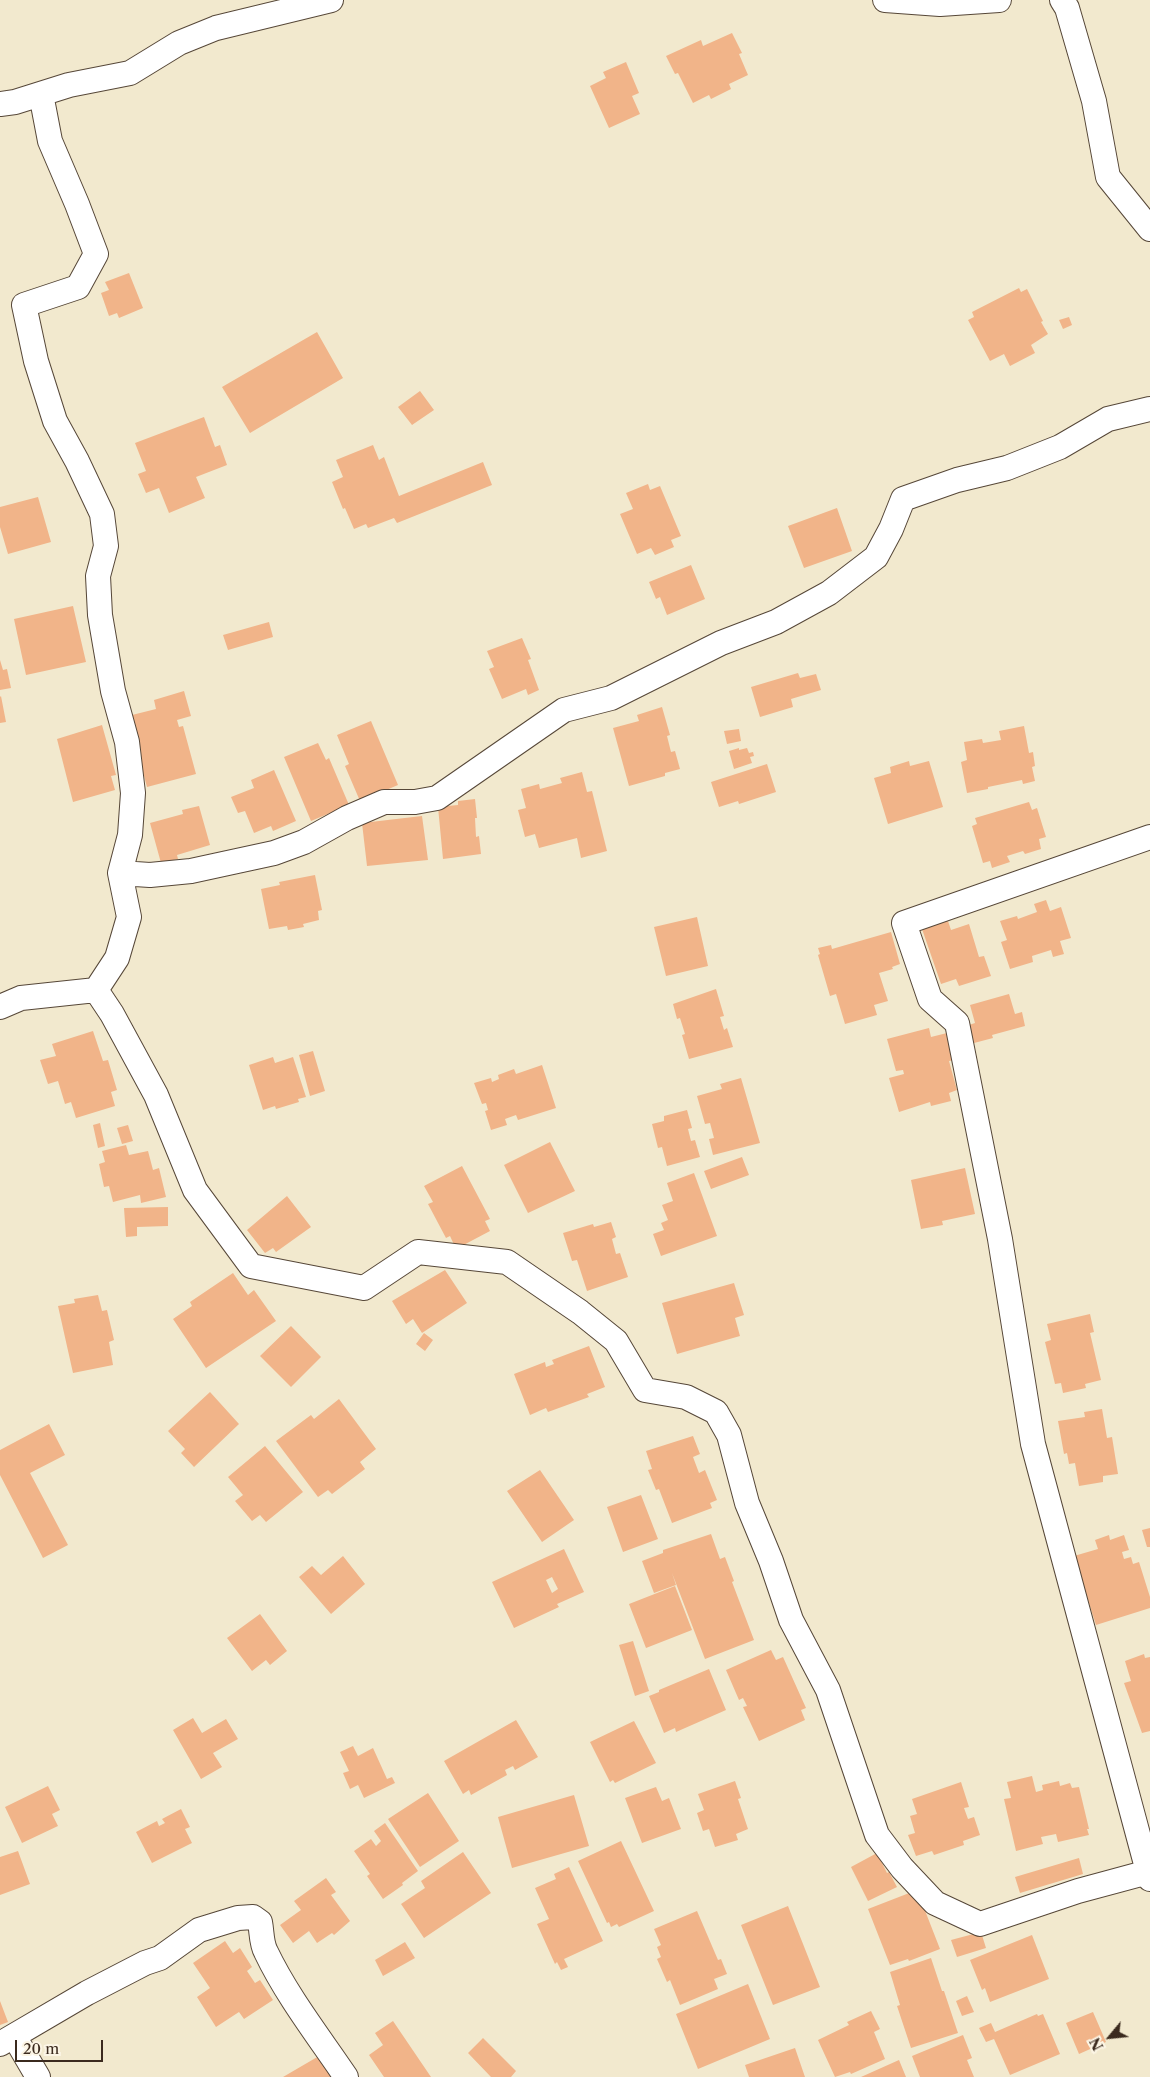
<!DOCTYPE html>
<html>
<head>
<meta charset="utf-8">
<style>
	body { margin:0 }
	#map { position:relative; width:1150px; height:2077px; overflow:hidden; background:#f2e9ce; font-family:"Libre Caslon Text",serif }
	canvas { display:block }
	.north { position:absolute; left:1085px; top:2012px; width:50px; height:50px; -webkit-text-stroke:4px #fcf5e5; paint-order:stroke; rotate:242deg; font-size:14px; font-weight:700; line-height:20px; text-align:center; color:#3b2a1e }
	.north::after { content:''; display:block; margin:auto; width:18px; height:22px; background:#3b2a1e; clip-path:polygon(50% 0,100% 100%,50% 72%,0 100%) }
	.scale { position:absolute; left:15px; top:2040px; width:88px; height:22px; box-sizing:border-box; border:2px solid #3b2a1e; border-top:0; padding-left:6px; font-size:15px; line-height:18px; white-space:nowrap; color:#3b2a1e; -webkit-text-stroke:4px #fcf5e5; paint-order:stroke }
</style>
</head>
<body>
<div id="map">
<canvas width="1150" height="2077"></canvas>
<div class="north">N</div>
<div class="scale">20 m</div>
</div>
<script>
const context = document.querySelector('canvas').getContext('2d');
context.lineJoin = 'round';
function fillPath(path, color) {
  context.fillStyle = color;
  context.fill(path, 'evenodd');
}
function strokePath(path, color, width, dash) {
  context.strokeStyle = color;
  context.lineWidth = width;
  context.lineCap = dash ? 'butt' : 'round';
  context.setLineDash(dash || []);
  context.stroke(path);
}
fillPath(new Path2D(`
	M 732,33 L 742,53 L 739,54 L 748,75 L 729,84 L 731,89 L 711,99 L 709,95 L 693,103 L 678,73 L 675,74 L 666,56 L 701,40 L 703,46 Z
	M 626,62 L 639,93 L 632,96 L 640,114 L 609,128 L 590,86 L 606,78 L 603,72 Z
	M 129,273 L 143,308 L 119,318 L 117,313 L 109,316 L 101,293 L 109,290 L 105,282 Z
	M 1019,288 L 1021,292 L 1027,289 L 1043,321 L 1041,322 L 1048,334 L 1031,345 L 1035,353 L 1010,366 L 1004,354 L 990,361 L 968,320 L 974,317 L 972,312 Z
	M 1069,317 L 1072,325 L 1063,329 L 1059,320 Z
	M 317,332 L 343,378 L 250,433 L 222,387 Z
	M 420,391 L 434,410 L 412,425 L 398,407 Z
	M 204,417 L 215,447 L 220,445 L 227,465 L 196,477 L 205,498 L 169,513 L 159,488 L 146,493 L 138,474 L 146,471 L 135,443 Z
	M 373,445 L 379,460 L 384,457 L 399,496 L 483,462 L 492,485 L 397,523 L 394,518 L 368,528 L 366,524 L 354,529 L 345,508 L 343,509 L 332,482 L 343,477 L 336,460 Z
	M 648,484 L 650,490 L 660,486 L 681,536 L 671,540 L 674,547 L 655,555 L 651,548 L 637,554 L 620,514 L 633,509 L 626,493 Z
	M 38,497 L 51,542 L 8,554 L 0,527 L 0,507 Z
	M 837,508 L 852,551 L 804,568 L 788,526 Z
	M 691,565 L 705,599 L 667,615 L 660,597 L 656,599 L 649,582 Z
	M 73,606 L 86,662 L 26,675 L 14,619 Z
	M 269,622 L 273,637 L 228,650 L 223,635 Z
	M 522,638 L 531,659 L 528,660 L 539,690 L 528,695 L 526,689 L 502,699 L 489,669 L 494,667 L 487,651 Z
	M 0,660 L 3,670 L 7,669 L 11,688 L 0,690 Z
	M 798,673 L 800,678 L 816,674 L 821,690 L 791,699 L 793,707 L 760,717 L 751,687 Z
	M 184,691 L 191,716 L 177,720 L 179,727 L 183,726 L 196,774 L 147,787 L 128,716 L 156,709 L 154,700 Z
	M 1,696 L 6,722 L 0,723 L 0,697 Z
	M 662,707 L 670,735 L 667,736 L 671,752 L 675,751 L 680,769 L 665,773 L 665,776 L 629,786 L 613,728 L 639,721 L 637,715 Z
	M 371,721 L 398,785 L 360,801 L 345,766 L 349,764 L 337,735 Z
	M 102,725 L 116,775 L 111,776 L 115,790 L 73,802 L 57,739 Z
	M 1024,726 L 1029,753 L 1033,752 L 1035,766 L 1032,767 L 1035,781 L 1023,784 L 1022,780 L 988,787 L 988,789 L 967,793 L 961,762 L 967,760 L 964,742 L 982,739 L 983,743 L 1001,740 L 999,731 Z
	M 739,729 L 741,741 L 727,744 L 724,731 Z
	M 318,743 L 326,760 L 329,758 L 349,805 L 311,821 L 284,757 Z
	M 739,748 L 739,750 L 747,748 L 749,753 L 753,752 L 754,756 L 750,757 L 752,763 L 734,769 L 729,751 Z
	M 909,761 L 910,766 L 929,761 L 943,807 L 888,824 L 874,778 L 891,773 L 890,767 Z
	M 767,764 L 776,792 L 739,804 L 738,801 L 719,807 L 711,782 Z
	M 274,770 L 296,821 L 273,831 L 271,826 L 254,833 L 245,811 L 238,813 L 231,797 L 254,788 L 251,780 Z
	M 582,772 L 587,792 L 592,791 L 607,851 L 581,858 L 577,838 L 539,848 L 535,834 L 525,837 L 518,810 L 526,808 L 521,789 L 539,784 L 540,789 L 562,783 L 560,778 Z
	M 475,799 L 477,818 L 475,818 L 476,837 L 479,836 L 481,854 L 443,859 L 438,807 L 458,805 L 458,801 Z
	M 1029,802 L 1032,810 L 1037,808 L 1046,837 L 1039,839 L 1041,849 L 1025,854 L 1023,851 L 1007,856 L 1010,862 L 992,868 L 990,861 L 983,863 L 972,826 L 977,824 L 975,818 Z
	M 199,806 L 210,845 L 177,855 L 178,859 L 161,863 L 150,823 L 183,814 L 182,810 Z
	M 422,816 L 428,860 L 367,866 L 362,823 Z
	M 315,875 L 322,910 L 318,911 L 319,920 L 303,924 L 304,927 L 288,930 L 287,926 L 269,929 L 261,889 L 280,885 L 279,882 Z
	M 1046,900 L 1050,911 L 1061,907 L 1071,938 L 1060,941 L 1064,954 L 1053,957 L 1051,950 L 1032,956 L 1033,962 L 1010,969 L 1001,942 L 1007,940 L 1000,921 L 1017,916 L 1018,919 L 1037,912 L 1034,904 Z
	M 697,917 L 708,966 L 666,976 L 654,927 Z
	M 948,921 L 951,930 L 969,924 L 979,957 L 984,956 L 991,976 L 959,986 L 956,979 L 941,984 L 922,929 Z
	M 891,932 L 900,964 L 892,967 L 893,969 L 879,973 L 888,1001 L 874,1005 L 877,1015 L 845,1024 L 836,994 L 830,996 L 818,955 L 820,954 L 818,948 L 831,945 L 832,949 Z
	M 716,989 L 724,1016 L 720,1017 L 724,1030 L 727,1028 L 733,1047 L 689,1059 L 682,1035 L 685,1034 L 680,1018 L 677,1019 L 673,1004 Z
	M 1009,994 L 1015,1014 L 1022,1012 L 1025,1026 L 992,1035 L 993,1038 L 974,1043 L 969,1025 L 975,1023 L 970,1005 Z
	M 929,1028 L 931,1037 L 947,1033 L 955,1060 L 949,1061 L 957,1090 L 949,1093 L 951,1101 L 931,1106 L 930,1102 L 899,1112 L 889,1078 L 904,1074 L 903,1070 L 896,1071 L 887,1039 Z
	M 93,1031 L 103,1061 L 108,1060 L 117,1090 L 111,1092 L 115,1106 L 76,1118 L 71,1102 L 65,1104 L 58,1081 L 48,1084 L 40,1060 L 56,1056 L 52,1044 Z
	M 313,1051 L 325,1091 L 310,1096 L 299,1055 Z
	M 273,1057 L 275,1063 L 293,1057 L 306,1097 L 298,1099 L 299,1102 L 276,1109 L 275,1106 L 263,1110 L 249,1065 Z
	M 542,1065 L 556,1108 L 518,1120 L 516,1115 L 505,1119 L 507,1125 L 491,1130 L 485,1111 L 488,1110 L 486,1103 L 482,1104 L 474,1083 L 491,1078 L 492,1082 L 499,1079 L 498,1075 L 514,1069 L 516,1074 Z
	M 741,1078 L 760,1143 L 713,1155 L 709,1139 L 714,1138 L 710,1123 L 705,1124 L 697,1096 L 722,1089 L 720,1084 Z
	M 687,1110 L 692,1128 L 688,1129 L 691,1141 L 695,1140 L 700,1157 L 667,1166 L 662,1147 L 658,1148 L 652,1124 L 664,1121 L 664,1116 Z
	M 100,1123 L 105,1146 L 98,1148 L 93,1125 Z
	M 128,1125 L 133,1141 L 122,1144 L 117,1128 Z
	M 550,1142 L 575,1191 L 528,1213 L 504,1165 Z
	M 126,1145 L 129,1155 L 148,1151 L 153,1170 L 159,1168 L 166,1197 L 141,1203 L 140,1195 L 113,1202 L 109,1186 L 104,1187 L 99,1164 L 105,1162 L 102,1151 Z
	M 742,1157 L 749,1175 L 711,1189 L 704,1171 Z
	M 462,1166 L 490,1219 L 485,1221 L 490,1231 L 456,1249 L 450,1236 L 446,1238 L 428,1204 L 433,1202 L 424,1186 Z
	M 965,1168 L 975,1214 L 942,1221 L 943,1225 L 921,1229 L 911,1180 Z
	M 694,1173 L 717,1236 L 661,1256 L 653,1234 L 664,1230 L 661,1223 L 668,1220 L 662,1205 L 673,1201 L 667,1183 Z
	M 287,1196 L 311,1227 L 276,1252 L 273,1248 L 265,1253 L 247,1230 Z
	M 168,1207 L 168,1226 L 137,1227 L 137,1236 L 126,1237 L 124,1208 Z
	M 611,1222 L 616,1237 L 612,1239 L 616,1254 L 620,1253 L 628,1277 L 587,1291 L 577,1260 L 572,1261 L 563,1233 L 593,1224 L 594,1227 Z
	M 445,1270 L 467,1303 L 422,1333 L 413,1319 L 406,1324 L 392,1301 Z
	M 233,1273 L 248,1295 L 254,1290 L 276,1321 L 206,1368 L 173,1319 L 192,1306 L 190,1302 Z
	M 734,1283 L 744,1315 L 735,1318 L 740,1336 L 677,1354 L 662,1303 Z
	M 98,1295 L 102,1311 L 107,1310 L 114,1340 L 109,1342 L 113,1365 L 73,1373 L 58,1306 L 75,1303 L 74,1299 Z
	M 1090,1314 L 1094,1332 L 1090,1333 L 1101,1380 L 1085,1384 L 1086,1388 L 1063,1393 L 1061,1383 L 1055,1384 L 1045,1342 L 1051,1340 L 1047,1324 Z
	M 291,1326 L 321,1357 L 291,1387 L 260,1356 Z
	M 424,1333 L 433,1340 L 425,1351 L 416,1344 Z
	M 589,1346 L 605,1387 L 587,1394 L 589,1397 L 548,1412 L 546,1408 L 530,1415 L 514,1374 L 545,1362 L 546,1367 L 554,1364 L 552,1360 Z
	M 210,1392 L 239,1424 L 194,1467 L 181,1453 L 185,1449 L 168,1431 Z
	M 339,1399 L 376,1449 L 360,1462 L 365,1469 L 332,1494 L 328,1490 L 318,1497 L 276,1441 L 311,1415 L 314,1419 Z
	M 1102,1409 L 1107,1438 L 1112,1437 L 1118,1474 L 1103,1476 L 1103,1482 L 1079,1486 L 1075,1463 L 1069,1464 L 1067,1453 L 1064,1454 L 1058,1421 L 1085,1417 L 1084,1412 Z
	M 49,1424 L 65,1455 L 30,1473 L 68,1545 L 43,1558 L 0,1475 L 0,1450 Z
	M 693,1436 L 700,1454 L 693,1457 L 699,1473 L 705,1470 L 717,1500 L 710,1503 L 712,1508 L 672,1523 L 659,1489 L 656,1490 L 648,1470 L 652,1469 L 646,1451 Z
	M 265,1446 L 303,1492 L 266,1522 L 260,1515 L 252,1521 L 235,1501 L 243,1495 L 228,1477 Z
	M 540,1470 L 574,1520 L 542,1542 L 507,1491 Z
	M 641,1495 L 658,1539 L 623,1552 L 607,1507 Z
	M 1150,1528 L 1150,1547 L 1147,1547 L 1142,1530 Z
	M 711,1534 L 720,1559 L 725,1557 L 734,1581 L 732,1582 L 754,1640 L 705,1659 L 672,1573 L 676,1585 L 654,1593 L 642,1561 L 663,1553 L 663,1550 Z
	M 1109,1535 L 1110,1540 L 1124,1535 L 1129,1550 L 1122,1552 L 1124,1559 L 1131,1557 L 1133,1564 L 1139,1562 L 1150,1597 L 1150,1608 L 1096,1625 L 1074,1556 L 1098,1549 L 1095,1540 Z
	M 564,1549 L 584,1592 L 557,1604 L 559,1607 L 514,1628 L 492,1582 ZM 552,1577 L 558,1589 L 552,1593 L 546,1580 Z
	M 343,1556 L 365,1584 L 331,1614 L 299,1577 L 312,1566 L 321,1575 Z
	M 675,1586 L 692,1630 L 646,1648 L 629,1604 Z
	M 260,1614 L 287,1651 L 270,1665 L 266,1660 L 252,1671 L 227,1638 Z
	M 633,1641 L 649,1691 L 635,1696 L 619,1645 Z
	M 771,1650 L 776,1660 L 783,1657 L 806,1708 L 801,1710 L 805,1720 L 759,1741 L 743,1707 L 747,1706 L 743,1698 L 739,1700 L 726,1670 Z
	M 1144,1654 L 1145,1658 L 1150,1657 L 1150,1731 L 1142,1733 L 1124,1683 L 1131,1681 L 1125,1661 Z
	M 709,1669 L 726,1710 L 676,1732 L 675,1728 L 664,1733 L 649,1696 L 659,1692 L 659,1690 Z
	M 193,1718 L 202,1733 L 226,1719 L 238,1739 L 213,1753 L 222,1767 L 201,1779 L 173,1730 Z
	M 516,1720 L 538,1757 L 515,1770 L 513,1766 L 505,1770 L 507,1775 L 471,1795 L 469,1790 L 463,1794 L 444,1761 Z
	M 634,1721 L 656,1763 L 615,1783 L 613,1780 L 610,1782 L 590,1742 Z
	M 353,1746 L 358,1756 L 373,1748 L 387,1779 L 392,1777 L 395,1783 L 364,1798 L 358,1785 L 350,1789 L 343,1773 L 349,1771 L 340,1752 Z
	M 1032,1776 L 1036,1792 L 1043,1790 L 1042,1785 L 1059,1781 L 1060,1786 L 1070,1783 L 1072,1788 L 1079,1787 L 1089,1829 L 1087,1829 L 1089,1835 L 1058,1842 L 1056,1834 L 1041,1837 L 1043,1844 L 1016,1851 L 1004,1799 L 1011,1798 L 1007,1782 Z
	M 735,1781 L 741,1798 L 738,1799 L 748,1829 L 736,1834 L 738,1840 L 715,1847 L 709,1829 L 703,1831 L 697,1813 L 704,1810 L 698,1794 Z
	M 961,1782 L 969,1807 L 964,1808 L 968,1819 L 974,1817 L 980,1835 L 963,1841 L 964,1845 L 934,1855 L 932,1851 L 916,1856 L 908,1835 L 915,1833 L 910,1816 L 917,1814 L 912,1799 Z
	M 48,1786 L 60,1810 L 52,1814 L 58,1826 L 22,1843 L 5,1807 Z
	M 656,1787 L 662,1801 L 669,1798 L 681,1829 L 642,1843 L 625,1798 Z
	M 428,1793 L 459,1841 L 420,1867 L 388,1819 Z
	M 574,1795 L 589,1846 L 512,1868 L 498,1817 Z
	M 181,1809 L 190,1827 L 185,1829 L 192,1843 L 152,1863 L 136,1832 L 157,1821 L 159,1826 L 165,1823 L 162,1819 Z
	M 385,1823 L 418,1871 L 402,1883 L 403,1885 L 383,1899 L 367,1876 L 370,1874 L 354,1851 L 371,1839 L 376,1846 L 381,1841 L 374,1831 Z
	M 621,1841 L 654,1911 L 619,1927 L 617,1924 L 611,1927 L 609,1922 L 607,1923 L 578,1861 Z
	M 18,1851 L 30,1884 L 0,1895 L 0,1857 Z
	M 463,1852 L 491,1893 L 424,1938 L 401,1904 L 425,1888 L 421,1881 Z
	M 877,1853 L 887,1873 L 889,1872 L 897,1887 L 868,1901 L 851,1867 Z
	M 1079,1858 L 1083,1874 L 1020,1893 L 1015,1877 Z
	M 569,1867 L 603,1941 L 564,1959 L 568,1967 L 561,1970 L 557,1962 L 555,1964 L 537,1924 L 549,1919 L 535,1888 L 556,1879 L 554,1874 Z
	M 326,1878 L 336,1892 L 331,1895 L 350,1921 L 334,1935 L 332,1933 L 317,1943 L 309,1931 L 293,1943 L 280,1925 L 301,1910 L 294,1901 Z
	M 917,1890 L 940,1949 L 909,1961 L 908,1959 L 890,1965 L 868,1909 Z
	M 788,1906 L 820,1987 L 773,2005 L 741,1925 Z
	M 697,1911 L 718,1960 L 721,1959 L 727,1974 L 714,1979 L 718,1989 L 680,2005 L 670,1980 L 667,1982 L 657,1959 L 661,1957 L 657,1947 L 661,1945 L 654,1929 Z
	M 981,1932 L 986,1948 L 957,1957 L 951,1940 Z
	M 1032,1935 L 1049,1979 L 990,2002 L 985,1988 L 982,1990 L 970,1960 Z
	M 225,1941 L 233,1953 L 240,1948 L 252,1967 L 247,1971 L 255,1983 L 260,1980 L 273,2000 L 244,2019 L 239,2012 L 216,2027 L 197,1997 L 210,1988 L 193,1963 Z
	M 405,1942 L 415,1958 L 383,1976 L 375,1960 Z
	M 931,1958 L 942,1991 L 944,1991 L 958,2033 L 911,2048 L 897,2006 L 900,2005 L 890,1972 Z
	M 748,1984 L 770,2039 L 698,2069 L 676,2014 Z
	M 967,1996 L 974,2012 L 962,2016 L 956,2001 Z
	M 0,2001 L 8,2022 L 0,2025 Z
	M 871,2011 L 880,2029 L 874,2032 L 885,2059 L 851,2074 L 850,2072 L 835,2077 L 818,2040 L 849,2025 L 847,2022 Z
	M 1093,2012 L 1106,2042 L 1079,2054 L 1066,2023 Z
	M 1037,2014 L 1038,2016 L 1043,2014 L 1060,2054 L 1010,2075 L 994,2039 L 986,2042 L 979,2028 L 991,2023 L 995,2032 Z
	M 393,2021 L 431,2077 L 384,2077 L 369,2055 L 383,2045 L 375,2033 Z
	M 963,2035 L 972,2058 L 967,2060 L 974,2077 L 920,2077 L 912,2056 Z
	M 483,2038 L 516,2071 L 511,2077 L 491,2077 L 468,2053 Z
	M 795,2048 L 805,2077 L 749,2077 L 745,2065 Z
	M 319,2056 L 331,2077 L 283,2077 Z
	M 899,2060 L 906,2077 L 861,2077 Z`), '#f1b489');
const minor = new Path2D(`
	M 885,0 L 940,4 L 999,0
	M 1062,0 L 1067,8 L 1094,101 L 1108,177 L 1150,229
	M 41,94 L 50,141 L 77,204 L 96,254 L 78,287 L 24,305 L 36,361 L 55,421 L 77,461 L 102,514 L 106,546 L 98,576 L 100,615 L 113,691 L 127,742 L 133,793 L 130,835 L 120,873 L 129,917 L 117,958 L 96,990 L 112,1014 L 156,1095 L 195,1190 L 251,1266 L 364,1288 L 418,1252 L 507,1262 L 580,1312 L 616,1341 L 645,1390 L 686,1397 L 716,1412 L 729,1435 L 747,1503 L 771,1561 L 791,1620 L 828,1690 L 877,1835 L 902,1868 L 935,1903 L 980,1924 L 1078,1891 L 1148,1872
	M 0,104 L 15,102 L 69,85 L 130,73 L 179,43 L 216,28 L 331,0
	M 1150,837 L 904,923 L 930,999 L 957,1023 L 1000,1239 L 1033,1444 L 1150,1879
	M 120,873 L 150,875 L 191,871 L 237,861 L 274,853 L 304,842 L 347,818 L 384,802 L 415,802 L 437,798 L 564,710 L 611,698 L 721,643 L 776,622 L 829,593 L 876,557 L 891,529 L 903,499 L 957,480 L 1007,468 L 1060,447 L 1108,419 L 1150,409
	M 0,1007 L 21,998 L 96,990
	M 14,2036 L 38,2077
	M 0,2044 L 87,1993 L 145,1963 L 160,1958 L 199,1930 L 238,1918 L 253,1917 L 260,1922 C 262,1932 261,1943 266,1952 C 287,1996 319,2037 346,2077`);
strokePath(minor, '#564738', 26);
strokePath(minor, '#fff', 24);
</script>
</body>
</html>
